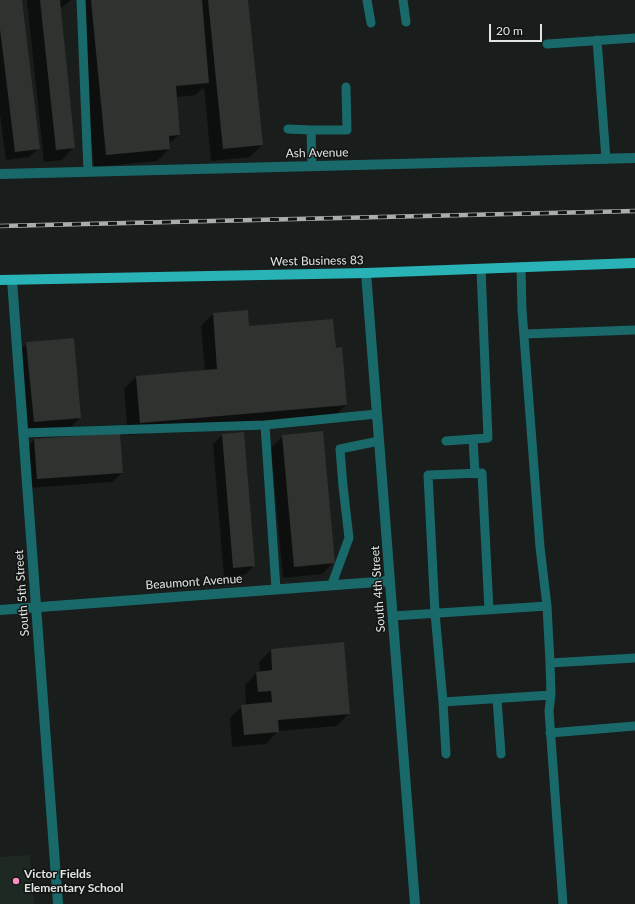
<!DOCTYPE html>
<html>
<head>
<meta charset="utf-8">
<style>
	body { margin:0 }
	#map { position:relative; width:635px; height:904px; overflow:hidden; background:#191d1b; font-family:Lato,sans-serif }
	canvas { display:block }
	.scale { position:absolute; left:489px; top:24px; width:53px; height:18px; box-sizing:border-box; border:2px solid #e2e4e3; border-top:0; padding-left:5px; font-size:12px; line-height:14px; white-space:nowrap; color:#e2e4e3; -webkit-text-stroke:3px #101412; paint-order:stroke }
</style>
</head>
<body>
<div id="map">
<canvas width="635" height="904"></canvas>
<div class="scale">20 m</div>
</div>
<script>
const context = document.querySelector('canvas').getContext('2d');
context.lineJoin = 'round';
function fillPath(path, color) {
  context.fillStyle = color;
  context.fill(path, 'evenodd');
}
function strokePath(path, color, width, dash) {
  context.strokeStyle = color;
  context.lineWidth = width;
  context.lineCap = dash ? 'butt' : 'round';
  context.setLineDash(dash || []);
  context.stroke(path);
}
function label(font, color, halo, rows, align = 'center') {
  context.font = font + ' Lato,sans-serif';
  context.lineWidth = 3;
  context.setLineDash([]);
  context.textBaseline = 'middle';
  context.strokeStyle = halo;
  context.fillStyle = color;
  for (const [text, x, y, turn = 0] of rows) {
    context.save();
    context.translate(x, y);
    context.rotate((+turn || 0) * Math.PI / 180);
    context.textAlign = isNaN(turn) ? turn : align;
    if (halo) context.strokeText(text, 0, 0);
    context.fillText(text, 0, 0);
    context.restore();
  }
}
fillPath(new Path2D(`
	M 30,855 L 34,904 L 0,904 L 0,857 Z`), '#1f2924');
fillPath(new Path2D(`
	M 0,0 L 21,0 L 39,148 L 29,157 L 6,160 L 0,114 Z
	M 27,0 L 71,0 L 60,9 L 74,147 L 62,160 L 44,162 Z
	M 85,0 L 247,0 L 262,145 L 250,157 L 211,161 L 204,87 L 196,95 L 176,97 L 179,135 L 168,145 L 169,149 L 157,161 L 94,167 L 79,6 Z
	M 247,311 L 248,327 L 335,349 L 346,405 L 334,417 L 128,435 L 124,389 L 136,377 L 205,371 L 201,326 L 213,314 Z
	M 27,343 L 80,418 L 71,427 L 25,431 L 18,353 Z
	M 222,435 L 254,565 L 245,575 L 224,577 L 213,444 Z
	M 283,436 L 334,562 L 322,574 L 283,578 L 271,448 Z
	M 34,440 L 122,473 L 112,482 L 28,488 L 25,449 Z
	M 271,650 L 349,713 L 337,726 L 278,731 L 266,744 L 232,747 L 230,718 L 242,706 L 246,705 L 245,685 L 257,673 L 260,672 L 259,662 Z`), '#0007');
fillPath(new Path2D(`
	M 0,0 L 22,0 L 40,149 L 15,152 L 0,29 Z
	M 40,0 L 60,0 L 75,148 L 56,150 Z
	M 91,0 L 202,0 L 209,83 L 176,86 L 180,135 L 169,136 L 170,149 L 106,155 Z
	M 208,0 L 248,0 L 263,145 L 223,149 Z
	M 248,310 L 249,326 L 333,319 L 336,348 L 342,347 L 347,405 L 140,423 L 136,376 L 217,369 L 213,313 Z
	M 74,338 L 81,418 L 34,422 L 26,342 Z
	M 323,431 L 335,563 L 294,567 L 282,435 Z
	M 244,432 L 255,566 L 233,568 L 222,434 Z
	M 120,433 L 123,473 L 37,479 L 34,439 Z
	M 344,642 L 350,714 L 278,720 L 279,732 L 244,735 L 241,705 L 272,702 L 271,691 L 258,692 L 256,672 L 272,670 L 271,649 Z`), '#30322f');
strokePath(new Path2D(`
	M 81,0 L 88,171
	M 367,0 L 371,23
	M 403,0 L 406,22
	M 597,40 L 606,159
	M 547,44 L 635,38
	M 288,129 L 311,130
	M 312,166 L 311,130 L 347,130 L 346,87
	M 521,267 L 522,310 L 540,547 L 547,606 L 550,663 L 635,658
	M 524,334 L 635,330
	M 23,433 L 265,425
	M 473,439 L 475,474
	M 446,441 L 488,438 L 481,269
	M 332,584 L 349,538 L 343,486 L 340,449 L 379,441
	M 276,589 L 265,425 L 377,414
	M 489,610 L 482,473 L 428,475 L 435,613 L 443,702 L 551,695 L 550,663
	M 393,616 L 547,606
	M 551,695 L 549,711 L 563,904
	M 497,699 L 501,754
	M 443,702 L 446,754
	M 550,733 L 635,726`), '#19696b', 9);
strokePath(new Path2D(`
	M 0,174 L 635,158
	M 366,273 L 415,904
	M 12,280 L 58,904
	M 0,610 L 390,581`), '#19696b', 10);
strokePath(new Path2D(`
	M 0,280 L 366,273 L 635,263`), '#29b3b7', 10);
const rail = new Path2D(`
	M 0,226 L 635,211`);
strokePath(rail, '#abadac', 4.5);
strokePath(rail, '#101412', 3, [9]);
for (const [x, y, r, color] of [
	[16,881,4,"#fb8fc3"]
]) {
  const dot = new Path2D();
  dot.arc(x, y, r, 0, 2 * Math.PI);
  context.fillStyle = color;
  context.fill(dot);
  strokePath(dot, '#101412', 1.5);
}
label('12px', '#e2e4e3', '#101412', [
	["Ash Avenue",317,153,-1],
	["West Business 83",317,261,-1],
	["Beaumont Avenue",194,582,-4],
	["South 4th Street",378,589,-94],
	["South 5th Street",22,593,-94]
]);
label('bold 12px', '#e2e4e3', '#101412', [
	["Victor Fields",24,874],
	["Elementary School",24,888]
], 'left');
</script>
</body>
</html>
